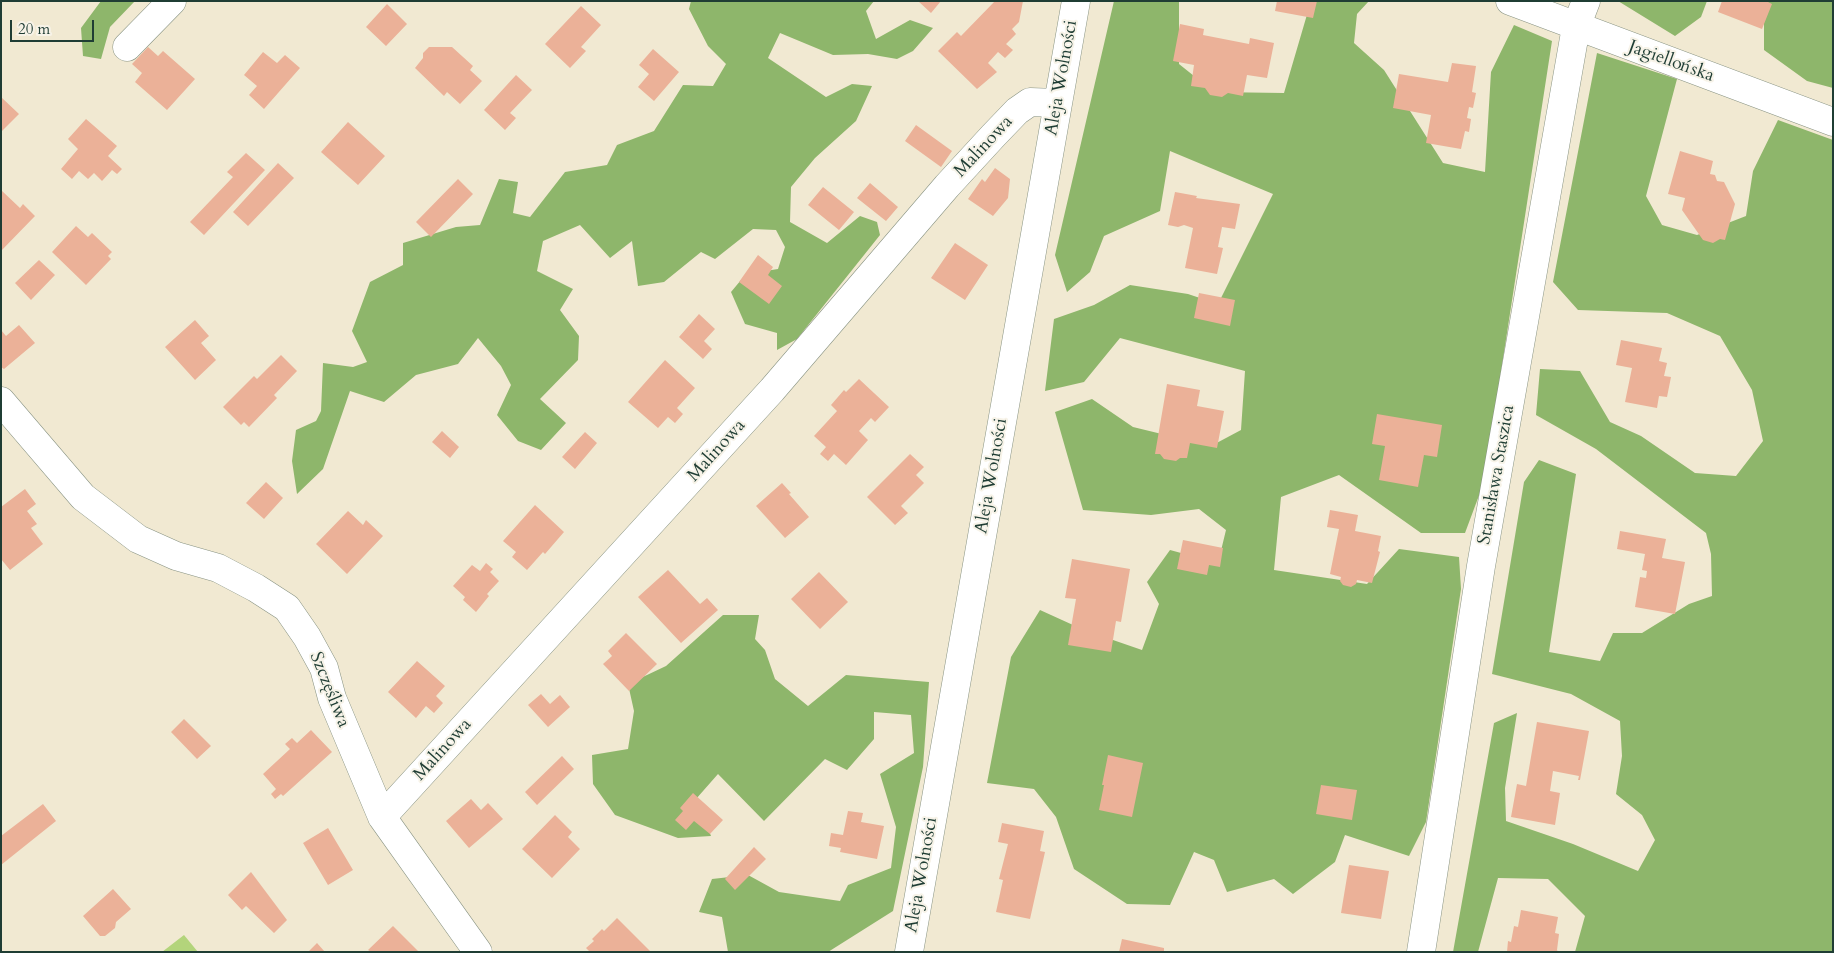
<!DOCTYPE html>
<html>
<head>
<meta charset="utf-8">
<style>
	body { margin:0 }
	#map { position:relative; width:1834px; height:953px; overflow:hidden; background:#f1e9d2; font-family:Cardo,serif }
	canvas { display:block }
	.frame { position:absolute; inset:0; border:2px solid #1f3d34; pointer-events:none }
	.scale { position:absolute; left:10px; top:20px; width:84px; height:22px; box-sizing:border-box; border:2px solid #1f3d34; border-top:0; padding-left:6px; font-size:15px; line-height:18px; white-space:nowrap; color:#1f3d34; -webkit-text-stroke:4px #f7f3e8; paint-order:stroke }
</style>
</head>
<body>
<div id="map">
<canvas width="1834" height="953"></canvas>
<div class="frame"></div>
<div class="scale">20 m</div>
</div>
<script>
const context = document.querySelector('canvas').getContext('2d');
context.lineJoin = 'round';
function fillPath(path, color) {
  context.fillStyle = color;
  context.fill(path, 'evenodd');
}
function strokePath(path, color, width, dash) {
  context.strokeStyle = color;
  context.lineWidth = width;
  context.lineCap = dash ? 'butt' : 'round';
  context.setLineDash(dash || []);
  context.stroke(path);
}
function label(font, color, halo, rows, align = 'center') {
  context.font = font + ' Cardo,serif';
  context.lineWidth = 4;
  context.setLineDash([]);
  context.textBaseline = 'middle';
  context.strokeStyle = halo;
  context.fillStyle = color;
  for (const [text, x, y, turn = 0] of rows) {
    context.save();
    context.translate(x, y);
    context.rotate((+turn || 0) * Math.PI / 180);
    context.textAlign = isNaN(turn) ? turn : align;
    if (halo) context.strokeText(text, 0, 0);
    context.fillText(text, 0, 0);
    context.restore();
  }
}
fillPath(new Path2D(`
	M 184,935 L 198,952 L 162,952 Z`), '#b3d47b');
fillPath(new Path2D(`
	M 101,1 L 135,1 L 110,27 L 101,59 L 83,56 L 81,28 Z
	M 691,1 L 874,1 L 866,11 L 876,39 L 910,20 L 933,28 L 913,51 L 897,59 L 868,54 L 833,55 L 780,33 L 768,58 L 826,97 L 852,84 L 872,86 L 856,121 L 815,158 L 791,187 L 790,222 L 827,243 L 860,216 L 877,222 L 880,235 L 797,339 L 777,350 L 777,333 L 745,324 L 731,292 L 746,274 L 778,269 L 785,247 L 776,230 L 753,229 L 715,259 L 701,252 L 664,282 L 638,286 L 632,241 L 610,258 L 580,225 L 543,241 L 537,271 L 573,289 L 560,310 L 579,336 L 578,360 L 540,399 L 566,423 L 541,450 L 518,441 L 497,415 L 511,385 L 501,366 L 478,338 L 458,364 L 416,375 L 384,402 L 350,391 L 323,469 L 297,494 L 292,461 L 296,430 L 316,421 L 321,411 L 323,363 L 353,367 L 367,362 L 352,331 L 370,282 L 403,265 L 403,243 L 456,227 L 480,225 L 499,179 L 518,182 L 513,213 L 530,217 L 565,172 L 607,165 L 617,145 L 654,131 L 683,85 L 713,86 L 726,64 L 708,46 L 689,9 Z
	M 1114,1 L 1179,1 L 1179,64 L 1214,92 L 1284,93 L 1311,1 L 1369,1 L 1357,14 L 1354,43 L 1384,70 L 1443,163 L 1485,172 L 1491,72 L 1514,25 L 1552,41 L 1484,482 L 1465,533 L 1421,533 L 1339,475 L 1281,497 L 1274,570 L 1367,584 L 1399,549 L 1459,557 L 1461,589 L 1426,822 L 1409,856 L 1345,835 L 1335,862 L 1293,894 L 1274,879 L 1227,892 L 1214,860 L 1194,852 L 1170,905 L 1127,904 L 1074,869 L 1056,817 L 1034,789 L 987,783 L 1011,657 L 1040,610 L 1084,630 L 1142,650 L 1159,604 L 1147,582 L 1170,550 L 1218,563 L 1226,530 L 1199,509 L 1151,515 L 1083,510 L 1055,412 L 1092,399 L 1133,427 L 1211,446 L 1241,430 L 1245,371 L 1120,338 L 1084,382 L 1045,391 L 1054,319 L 1094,305 L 1130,285 L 1188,294 L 1218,304 L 1273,194 L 1170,151 L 1160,211 L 1104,236 L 1090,272 L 1067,292 L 1055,255 Z
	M 1618,1 L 1707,1 L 1701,17 L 1675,36 Z
	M 1764,1 L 1833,1 L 1833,88 L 1807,81 L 1764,50 Z
	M 1597,53 L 1677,79 L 1646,196 L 1662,225 L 1697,235 L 1746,216 L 1753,171 L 1778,120 L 1833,140 L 1833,952 L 1575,952 L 1585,916 L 1548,879 L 1498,878 L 1478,952 L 1453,952 L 1494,723 L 1517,713 L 1505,788 L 1506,821 L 1573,844 L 1638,871 L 1655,840 L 1642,815 L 1616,794 L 1622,756 L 1620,721 L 1571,694 L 1492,674 L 1524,482 L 1539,460 L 1576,474 L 1549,652 L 1600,661 L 1613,633 L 1642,633 L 1689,604 L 1712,596 L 1711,554 L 1706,533 L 1596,449 L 1536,415 L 1540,369 L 1580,371 L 1610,422 L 1641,436 L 1695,473 L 1736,476 L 1763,441 L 1752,390 L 1720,336 L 1667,313 L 1578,310 L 1553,282 Z
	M 723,615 L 759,615 L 755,639 L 765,650 L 775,679 L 808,706 L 846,675 L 929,682 L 923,767 L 893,911 L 828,952 L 728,952 L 722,917 L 699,912 L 712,879 L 748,875 L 779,892 L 840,901 L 848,885 L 891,868 L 896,827 L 880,774 L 914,753 L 911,715 L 874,712 L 874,739 L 847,770 L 825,759 L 764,821 L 718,774 L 696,799 L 711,836 L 678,838 L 615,815 L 593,784 L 592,755 L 628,749 L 634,711 L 628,684 L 666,666 Z`), '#8eb66b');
fillPath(new Path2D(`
	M 918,1 L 941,1 L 931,13 Z
	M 995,1 L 1023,1 L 1019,22 L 1012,29 L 1016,34 L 1006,44 L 1013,50 L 1005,58 L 998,52 L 988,63 L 997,72 L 977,89 L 938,51 L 957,32 L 961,36 Z
	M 1277,1 L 1317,1 L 1313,18 L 1275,11 Z
	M 1722,1 L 1766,1 L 1772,4 L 1762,29 L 1718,12 Z
	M 387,4 L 407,24 L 386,46 L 366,27 Z
	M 581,6 L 601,25 L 581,47 L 586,51 L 570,68 L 545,44 Z
	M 1180,24 L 1204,29 L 1203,35 L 1249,44 L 1250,38 L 1274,43 L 1267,78 L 1247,75 L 1243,96 L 1228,93 L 1222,97 L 1210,95 L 1205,88 L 1191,86 L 1194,65 L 1173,61 Z
	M 148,47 L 158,56 L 163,51 L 195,79 L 167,110 L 135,82 L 142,73 L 132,64 Z
	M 429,47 L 452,47 L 473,66 L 470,70 L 482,81 L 460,104 L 447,92 L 444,96 L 415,68 L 423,58 L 423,53 Z
	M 653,49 L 679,72 L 654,101 L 638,87 L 649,74 L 639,65 Z
	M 263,52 L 277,63 L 285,55 L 300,68 L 264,109 L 249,95 L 257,86 L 244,75 Z
	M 1452,63 L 1476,66 L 1472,92 L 1476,93 L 1473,108 L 1469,107 L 1467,118 L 1471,119 L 1469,132 L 1465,131 L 1461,149 L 1426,143 L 1431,115 L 1393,108 L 1399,74 L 1448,82 Z
	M 516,75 L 532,90 L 510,113 L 516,118 L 505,130 L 484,110 Z
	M 1,97 L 19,114 L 1,132 Z
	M 86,119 L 117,146 L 108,156 L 122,169 L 117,174 L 112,170 L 102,181 L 94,173 L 88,179 L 79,171 L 72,179 L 61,169 L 78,149 L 68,139 Z
	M 348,122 L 385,156 L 358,185 L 321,152 Z
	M 916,125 L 952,151 L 941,167 L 905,141 Z
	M 1680,151 L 1713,161 L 1710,174 L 1715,175 L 1717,181 L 1724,182 L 1735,204 L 1725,240 L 1720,239 L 1713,243 L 1703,240 L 1682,210 L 1685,198 L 1668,194 Z
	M 246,153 L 265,170 L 204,235 L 190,222 L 233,177 L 227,172 Z
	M 278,163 L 294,178 L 248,226 L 233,212 Z
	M 995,168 L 1010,179 L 1008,198 L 993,216 L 968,199 L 982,179 L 985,182 Z
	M 458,179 L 473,194 L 431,237 L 416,222 Z
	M 870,183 L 898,207 L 886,221 L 857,198 Z
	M 823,187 L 854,212 L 839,230 L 808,205 Z
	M 1,190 L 20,208 L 23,204 L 35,216 L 1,251 Z
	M 1175,192 L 1197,196 L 1196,198 L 1240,204 L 1235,229 L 1222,227 L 1218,247 L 1223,248 L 1217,274 L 1185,268 L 1193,228 L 1184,225 L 1178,227 L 1168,225 Z
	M 76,226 L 88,237 L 92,233 L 112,252 L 108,256 L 111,259 L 86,285 L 52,252 Z
	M 955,243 L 988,265 L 965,300 L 931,278 Z
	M 758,255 L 773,267 L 768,275 L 782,286 L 769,304 L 739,282 Z
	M 39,260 L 55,275 L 31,300 L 15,283 Z
	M 1199,293 L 1235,300 L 1230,326 L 1194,318 Z
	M 699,314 L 715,329 L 704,341 L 712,349 L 703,359 L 679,337 Z
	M 195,320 L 209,336 L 201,343 L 216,360 L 195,380 L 165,347 Z
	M 19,325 L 35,343 L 4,369 L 1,367 L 1,330 L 6,336 Z
	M 1621,340 L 1662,348 L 1659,361 L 1667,363 L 1664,376 L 1671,377 L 1667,397 L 1659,396 L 1657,408 L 1625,402 L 1632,368 L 1616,365 Z
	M 281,355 L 297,371 L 274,395 L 277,398 L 249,427 L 244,422 L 241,425 L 223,407 L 254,376 L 257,379 Z
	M 665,360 L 695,388 L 677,408 L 683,414 L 675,423 L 668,417 L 658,428 L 628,402 Z
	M 859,379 L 889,407 L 875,422 L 871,418 L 859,431 L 868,440 L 846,465 L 834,454 L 828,461 L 820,454 L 826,447 L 814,436 L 837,411 L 831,405 L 844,390 L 846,392 Z
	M 1167,384 L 1200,390 L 1197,406 L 1224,411 L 1217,448 L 1190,443 L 1187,458 L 1180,458 L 1176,461 L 1164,459 L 1160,454 L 1155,454 Z
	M 1377,414 L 1442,425 L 1437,457 L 1424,455 L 1418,487 L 1379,480 L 1385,446 L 1372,444 Z
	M 442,431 L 459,447 L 450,458 L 432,442 Z
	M 585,432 L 597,443 L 575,469 L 562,457 Z
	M 910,454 L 924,467 L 916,475 L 924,483 L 901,506 L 908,513 L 895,525 L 867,497 Z
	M 266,482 L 283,498 L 264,519 L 246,503 Z
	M 782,483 L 791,493 L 789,494 L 809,517 L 785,538 L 756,506 Z
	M 25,489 L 36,504 L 27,511 L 37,524 L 31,528 L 43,544 L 10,570 L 1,559 L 1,507 Z
	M 535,505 L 564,532 L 545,554 L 543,552 L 527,570 L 512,557 L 516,552 L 503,541 Z
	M 1330,510 L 1358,515 L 1355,531 L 1381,536 L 1378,551 L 1380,552 L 1372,583 L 1357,580 L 1356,584 L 1351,587 L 1343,585 L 1340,581 L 1341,577 L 1330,574 L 1339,529 L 1327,527 Z
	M 348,511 L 363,525 L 366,520 L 383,536 L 347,574 L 316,544 Z
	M 1620,531 L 1666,539 L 1662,558 L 1685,562 L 1675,614 L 1635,607 L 1640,577 L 1646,578 L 1647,571 L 1642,570 L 1645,554 L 1617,549 Z
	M 1183,540 L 1223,548 L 1220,567 L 1209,565 L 1207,575 L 1177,569 Z
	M 1072,559 L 1130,569 L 1121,622 L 1116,621 L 1111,652 L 1068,645 L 1076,599 L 1065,598 Z
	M 486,563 L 493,569 L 490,572 L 499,581 L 487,594 L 489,596 L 476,612 L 463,600 L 465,597 L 453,586 L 472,565 L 480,571 Z
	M 668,570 L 700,604 L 707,598 L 718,610 L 681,643 L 638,597 Z
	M 819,572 L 848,602 L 820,629 L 791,599 Z
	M 626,633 L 657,664 L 629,691 L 603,664 L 612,656 L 608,651 Z
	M 417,661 L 445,686 L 436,696 L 443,703 L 434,713 L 426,706 L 416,718 L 388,692 Z
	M 541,694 L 550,704 L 560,695 L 570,707 L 548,727 L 528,705 Z
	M 184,719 L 211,746 L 197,759 L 171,732 Z
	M 1537,722 L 1589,731 L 1580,780 L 1578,780 L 1579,776 L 1553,771 L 1550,791 L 1560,793 L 1555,825 L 1511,817 L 1517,784 L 1526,786 Z
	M 311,730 L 332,752 L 283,796 L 281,794 L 275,799 L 271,794 L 276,789 L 263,774 L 290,749 L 285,744 L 292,738 L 297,743 Z
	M 1108,755 L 1143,763 L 1132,817 L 1099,810 L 1104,785 L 1102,785 Z
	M 562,756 L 574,769 L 537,805 L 525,792 Z
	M 1321,785 L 1357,790 L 1352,820 L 1316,814 Z
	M 693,793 L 723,820 L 710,834 L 694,821 L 686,830 L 675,820 L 683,811 L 680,808 Z
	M 471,799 L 481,810 L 488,803 L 503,819 L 469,848 L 446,821 Z
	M 43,804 L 56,821 L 1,865 L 1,836 Z
	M 848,811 L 863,813 L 861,822 L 884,826 L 877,859 L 840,852 L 841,848 L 829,846 L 831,833 L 843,835 Z
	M 555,815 L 572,832 L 568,837 L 580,849 L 552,878 L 522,849 Z
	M 1002,823 L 1044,831 L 1040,851 L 1045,852 L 1030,919 L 996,912 L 1003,880 L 999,879 L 1008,844 L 998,842 Z
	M 328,828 L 353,870 L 328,885 L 303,843 Z
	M 754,847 L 766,859 L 735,890 L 725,879 Z
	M 1349,865 L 1389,871 L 1381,919 L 1341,913 Z
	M 251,872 L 287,920 L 274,933 L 246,906 L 242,910 L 228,895 Z
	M 113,889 L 131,909 L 116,922 L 115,928 L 105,936 L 100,936 L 83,916 Z
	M 1521,910 L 1558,917 L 1555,933 L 1559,934 L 1557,950 L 1558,952 L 1507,952 L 1508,941 L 1511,942 L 1514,926 L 1518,927 Z
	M 617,918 L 651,952 L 590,952 L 586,948 L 594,941 L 592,939 L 602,929 L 604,931 Z
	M 393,926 L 419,952 L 371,952 L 368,950 Z
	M 1122,939 L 1164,948 L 1164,952 L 1119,952 Z
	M 317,943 L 325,952 L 308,952 Z`), '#ebb198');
const minor = new Path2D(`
	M 1510,1 L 1833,122
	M 127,47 L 172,1
	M 1,401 L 83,497 L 138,539 L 176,556 L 218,568 L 256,588 L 287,608 L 307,637 L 324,668 L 332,698 L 382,817 L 478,952
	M 382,817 L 772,390 L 947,186 L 993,136 L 1017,111 L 1030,102 L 1057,103
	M 909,952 L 1076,1
	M 1421,952 L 1481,566 L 1576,27 L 1586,1`);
strokePath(minor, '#889383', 29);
strokePath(minor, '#fff', 28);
label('18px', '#1f3d34', '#f7f3e8', [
	["Jagiellońska",1671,62,20],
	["Aleja Wolności",1062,78,-80],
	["Malinowa",984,147,-47],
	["Malinowa",717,451,-48],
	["Stanisława Staszica",1497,475,-80],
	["Aleja Wolności",992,476,-80],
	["Szczęśliwa",329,690,68],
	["Malinowa",443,750,-48],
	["Aleja Wolności",922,875,-80]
]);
</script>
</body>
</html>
